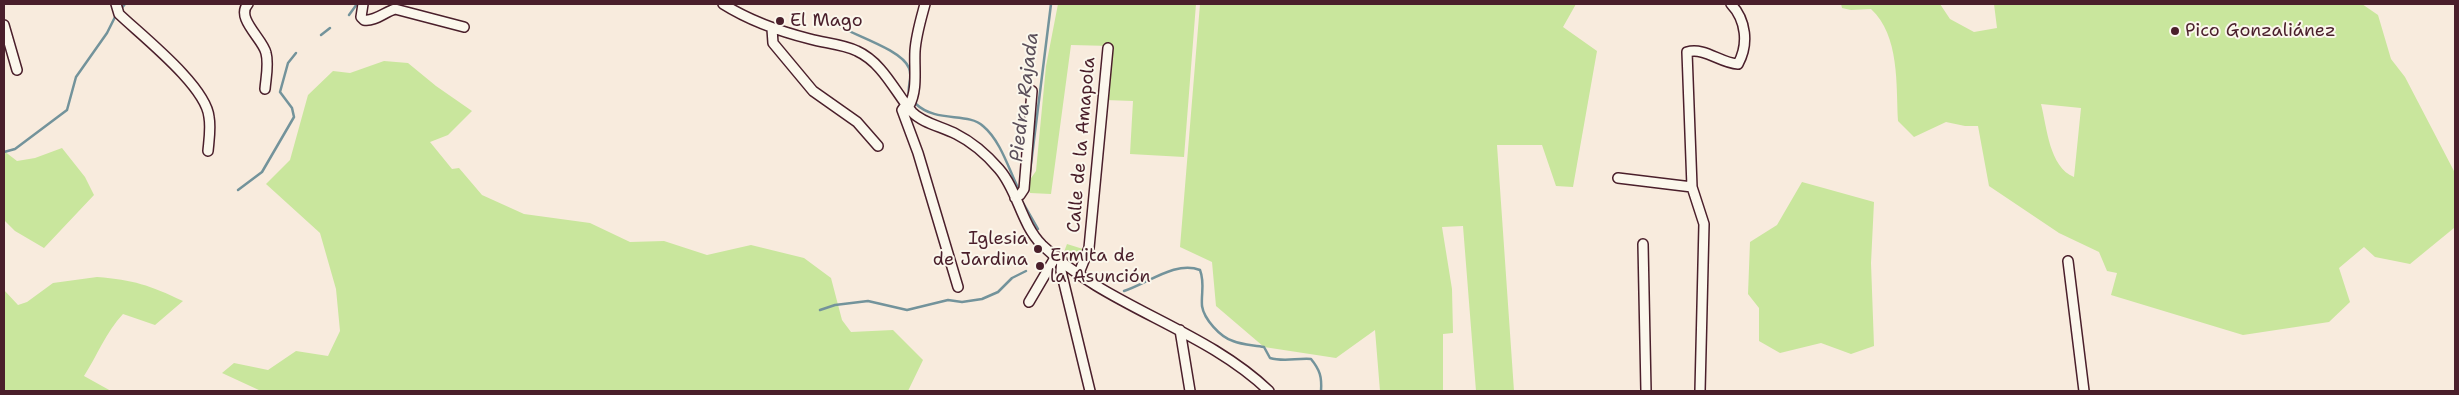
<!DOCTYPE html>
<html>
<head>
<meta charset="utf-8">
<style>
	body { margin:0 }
	#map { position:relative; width:2459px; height:395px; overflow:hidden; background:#f8ebdd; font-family:"Shantell Sans",sans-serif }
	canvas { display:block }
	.frame { position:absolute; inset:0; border:5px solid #4a1f2b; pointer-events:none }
</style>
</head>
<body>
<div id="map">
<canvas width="2459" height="395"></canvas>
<div class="frame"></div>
</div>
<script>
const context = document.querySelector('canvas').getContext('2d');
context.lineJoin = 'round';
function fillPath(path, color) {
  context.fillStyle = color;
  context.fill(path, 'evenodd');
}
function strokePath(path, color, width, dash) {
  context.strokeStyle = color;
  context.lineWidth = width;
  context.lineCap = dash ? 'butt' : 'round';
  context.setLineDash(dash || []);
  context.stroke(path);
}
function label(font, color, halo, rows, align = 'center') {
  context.font = font + ' "Shantell Sans",sans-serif';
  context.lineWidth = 4;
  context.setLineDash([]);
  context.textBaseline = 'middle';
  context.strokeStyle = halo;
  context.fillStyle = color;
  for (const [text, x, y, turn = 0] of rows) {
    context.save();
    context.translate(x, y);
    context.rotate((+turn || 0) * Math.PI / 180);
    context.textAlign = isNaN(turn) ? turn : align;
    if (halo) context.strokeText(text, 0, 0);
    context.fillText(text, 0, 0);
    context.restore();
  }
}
fillPath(new Path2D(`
	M 1058,4 L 1196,4 L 1184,157 L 1130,154 L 1133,101 L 1105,100 L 1111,46 L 1071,45 L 1051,194 L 1030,193 L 1029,181 L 1036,171 L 1046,66 Z
	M 1200,4 L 1576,4 L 1563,27 L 1597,51 L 1573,187 L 1556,186 L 1542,145 L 1497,145 L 1514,391 L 1476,391 L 1463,226 L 1442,227 L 1452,289 L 1453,333 L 1443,334 L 1443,391 L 1380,391 L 1375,330 L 1336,358 L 1264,347 L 1216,306 L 1212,262 L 1180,247 Z
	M 1841,4 L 1940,4 L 1950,19 L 1974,32 L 1997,28 L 1994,4 L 2362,4 L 2378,15 L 2391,59 L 2405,77 L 2455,173 L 2454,228 L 2410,264 L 2375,257 L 2364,247 L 2339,268 L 2350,302 L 2329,322 L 2243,335 L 2111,295 L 2117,273 L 2107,271 L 2099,252 L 2059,233 L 1989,186 L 1978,126 L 1965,126 L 1946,122 L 1914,137 L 1898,121 C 1896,85 1900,36 1871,9 L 1851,10 L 1842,8 ZM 2041,104 L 2081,108 L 2074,177 C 2049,167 2047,127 2041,104 Z
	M 384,61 L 408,63 L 436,86 L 472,111 L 448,135 L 430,142 L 452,169 L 459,168 L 482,195 L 524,214 L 590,223 L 630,242 L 664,241 L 707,255 L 751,245 L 804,258 L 831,278 L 842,320 L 851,332 L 893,330 L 923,360 L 908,391 L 261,391 L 222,373 L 234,363 L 268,370 L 296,351 L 328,356 L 340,331 L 336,289 L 320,233 L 266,184 L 290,160 L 308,95 L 333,71 L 350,73 Z
	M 62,148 L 85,177 L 94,195 L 44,248 L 15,231 L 4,220 L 4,151 L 17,161 L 35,158 Z
	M 1802,182 L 1874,202 L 1871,263 L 1874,346 L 1851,354 L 1821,343 L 1780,353 L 1759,341 L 1759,308 L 1748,294 L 1750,242 L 1777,225 Z
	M 1067,244 L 1083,249 L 1080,257 L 1064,252 Z
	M 97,277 C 134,280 149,285 183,301 L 155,325 L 123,314 C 106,332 97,356 84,376 L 111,391 L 4,391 L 4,290 L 18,305 L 27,302 L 53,283 Z`), '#c9e69d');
strokePath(new Path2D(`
	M 121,9 L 125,4
	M 349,15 L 357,4
	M 839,26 C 856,36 902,50 909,68 C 913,78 907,86 909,95
	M 321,35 L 330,28
	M 916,104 C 936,123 968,112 983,126 C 1001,141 1009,170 1019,190
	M 4,152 L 15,149 L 67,110 L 76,77 L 107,33 L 116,15
	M 1028,175 L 1030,172 L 1051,4
	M 238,190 L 262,172 L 294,117 L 292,108 L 280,92 L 288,63 L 296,53
	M 1022,201 L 1038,229
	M 1124,291 C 1147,284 1176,260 1200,270 C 1205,283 1201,293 1202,306 C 1204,319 1220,337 1233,341 C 1242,345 1254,345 1264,347 L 1270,358 C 1283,362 1297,358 1311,359 C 1320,370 1322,377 1321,391
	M 820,310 L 835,305 L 868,301 L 907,310 L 948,300 L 962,302 L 982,299 L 998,292 L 1012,278 L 1026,271`), '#73939b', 2.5);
const street = new Path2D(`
	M 116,4 L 119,14 C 142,36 206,86 209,117 C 211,128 209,140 208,151
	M 248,4 C 235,18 263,39 266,53 C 269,64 266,77 265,89
	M 363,4 L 361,17 L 364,20 C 374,22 385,12 395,9 L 464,27
	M 723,4 C 750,21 778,31 810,39 C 824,43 843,44 857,51 C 883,63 895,92 912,112 C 922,123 943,127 956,134 C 972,142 987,155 999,169 C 1018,191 1021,224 1042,245 C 1108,308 1203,328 1269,391
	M 4,25 L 17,70
	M 772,29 L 773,43 L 813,91 L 857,122 L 878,146
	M 907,103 L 902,110 L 918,153 L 958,287
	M 909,106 C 918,90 914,69 915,51 C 916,35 921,19 925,4
	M 1618,178 L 1692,187
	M 1015,198 L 1020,195 L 1024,189 L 1032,91
	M 1643,244 L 1646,391
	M 1062,260 L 1061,271 L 1090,391
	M 2068,261 L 2084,391
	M 1079,273 L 1089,248 L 1108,48
	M 1029,302 L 1056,256
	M 1180,330 L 1190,391
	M 1700,391 L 1704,224 L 1692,187 L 1687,52 C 1705,47 1720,63 1738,64 C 1749,44 1746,20 1731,4`);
strokePath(street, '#4a1f2b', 12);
strokePath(street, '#fbf7ec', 9);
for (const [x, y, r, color] of [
	[780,21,5,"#4a1f2b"],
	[2175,31,5,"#4a1f2b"],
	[1038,249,5,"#4a1f2b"],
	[1040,266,5,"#4a1f2b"]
]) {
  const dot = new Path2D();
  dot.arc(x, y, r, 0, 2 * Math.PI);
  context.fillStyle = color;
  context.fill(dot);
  strokePath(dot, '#fbf7ec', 2);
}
label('18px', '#4a1f2b', '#fbf7ec', [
	["El Mago",790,21],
	["Pico Gonzaliánez",2185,31],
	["Iglesia",1028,239,"right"],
	["de Jardina",1028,260,"right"],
	["Ermita de",1050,256],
	["la Asunción",1050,277]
], 'left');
label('18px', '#4a1f2b', '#fbf7ec', [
	["Calle de la Amapola",1082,145,-85]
]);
label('italic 19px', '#5b4f5a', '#fbf7ec', [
	["Piedra Rajada",1025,97,-83]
]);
</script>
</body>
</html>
